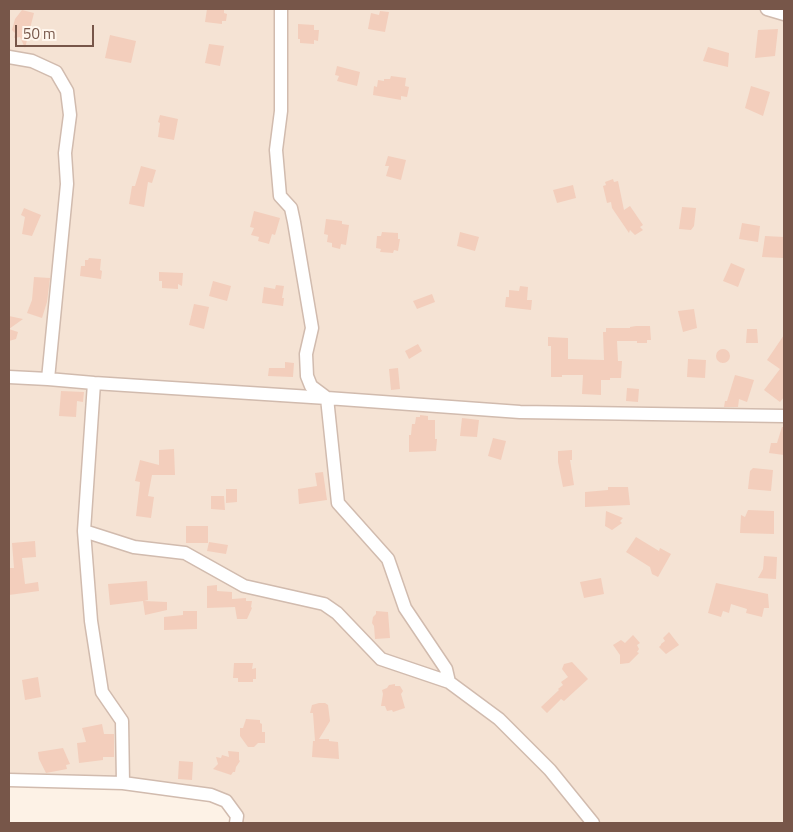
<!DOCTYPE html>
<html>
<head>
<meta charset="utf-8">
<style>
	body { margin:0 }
	#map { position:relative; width:793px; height:832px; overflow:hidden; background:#fdf2e6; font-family:"Titillium Web",sans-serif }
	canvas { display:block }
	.frame { position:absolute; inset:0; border:10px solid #775649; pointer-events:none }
	.scale { position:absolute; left:15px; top:25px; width:79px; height:22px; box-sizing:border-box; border:2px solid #775649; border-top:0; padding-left:6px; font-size:15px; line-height:18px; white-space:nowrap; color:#775649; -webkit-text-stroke:4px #fff6ed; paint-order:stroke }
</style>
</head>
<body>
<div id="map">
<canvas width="793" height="832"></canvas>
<div class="frame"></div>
<div class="scale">50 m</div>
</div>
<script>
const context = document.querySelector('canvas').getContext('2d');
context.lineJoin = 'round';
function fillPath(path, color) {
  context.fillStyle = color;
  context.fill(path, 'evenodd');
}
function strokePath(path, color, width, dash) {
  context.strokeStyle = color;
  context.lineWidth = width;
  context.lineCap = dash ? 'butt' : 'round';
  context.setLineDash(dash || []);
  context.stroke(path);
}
fillPath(new Path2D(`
	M 9,9 L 784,9 L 784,823 L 241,823 L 230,797 L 9,774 Z`), '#f5e3d4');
fillPath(new Path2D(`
	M 207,9 L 224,9 L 224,13 L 227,14 L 226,21 L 222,21 L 222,24 L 205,22 Z
	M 22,10 L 34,13 L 25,48 L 20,37 L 14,38 L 15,33 L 12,30 L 15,19 Z
	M 380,11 L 389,12 L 385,32 L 368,29 L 371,13 L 379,15 Z
	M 298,24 L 314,25 L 314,30 L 319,30 L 318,41 L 314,40 L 314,44 L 300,43 L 300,39 L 298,39 Z
	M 778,29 L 775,56 L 755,58 L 758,30 Z
	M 110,35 L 136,41 L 131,63 L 105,58 Z
	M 209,44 L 224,46 L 220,66 L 205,63 Z
	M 708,47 L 729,53 L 728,67 L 703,61 Z
	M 337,66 L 360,72 L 357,86 L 337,81 L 339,76 L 335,75 Z
	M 391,76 L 406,78 L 405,86 L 409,87 L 407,97 L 401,96 L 401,100 L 373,95 L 374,86 L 377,87 L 378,80 L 384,81 L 384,79 L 390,79 Z
	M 751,86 L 770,92 L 763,116 L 745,108 Z
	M 160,115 L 178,119 L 174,140 L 158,137 L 160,123 L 158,122 Z
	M 388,156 L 406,160 L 401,180 L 386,176 L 389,166 L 385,166 Z
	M 141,166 L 156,170 L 152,183 L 148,182 L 144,207 L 129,204 L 132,186 L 135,186 Z
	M 613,179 L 614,182 L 618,181 L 624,210 L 630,206 L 643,225 L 640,227 L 643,230 L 635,235 L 630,230 L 629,233 L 612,208 L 611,202 L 607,203 L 603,186 L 606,185 L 605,182 Z
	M 573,185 L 576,198 L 557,203 L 553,190 Z
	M 682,207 L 696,208 L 694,226 L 691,230 L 679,229 Z
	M 24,208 L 41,215 L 32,236 L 22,234 L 25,217 L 21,215 Z
	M 254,211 L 280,218 L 275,235 L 272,234 L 269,244 L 258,241 L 259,237 L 251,235 L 254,228 L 250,227 Z
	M 326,219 L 342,221 L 342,224 L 349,225 L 346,245 L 341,244 L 340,249 L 332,247 L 332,243 L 327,242 L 328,235 L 324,234 Z
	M 742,223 L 760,226 L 758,242 L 739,239 Z
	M 382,232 L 398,233 L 398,239 L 400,239 L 398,251 L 394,250 L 393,253 L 380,252 L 381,249 L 376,248 L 377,236 L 381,236 Z
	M 460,232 L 479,237 L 475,251 L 457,246 Z
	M 765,236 L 784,237 L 784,258 L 762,257 Z
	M 89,258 L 101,259 L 100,270 L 102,271 L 101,279 L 80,276 L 81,266 L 85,266 L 85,260 L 88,260 Z
	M 731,263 L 745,269 L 738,287 L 723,281 Z
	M 159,272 L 183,273 L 182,286 L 178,284 L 178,289 L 162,288 L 162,281 L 159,281 Z
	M 34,277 L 50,278 L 47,302 L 42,318 L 27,313 L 32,300 Z
	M 213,281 L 231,286 L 227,301 L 209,296 Z
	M 276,285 L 284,286 L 282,298 L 284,298 L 283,306 L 262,303 L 264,287 L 275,289 Z
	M 520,286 L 528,287 L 527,300 L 532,300 L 531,310 L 505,307 L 506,297 L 509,297 L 509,290 L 519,291 Z
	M 432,294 L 435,302 L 417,309 L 413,301 Z
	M 194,304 L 209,307 L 204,329 L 189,325 Z
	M 694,309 L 697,328 L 683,332 L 678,311 Z
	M 9,316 L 23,319 L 9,329 L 18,332 L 16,339 L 9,341 Z
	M 636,326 L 650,326 L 651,340 L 647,340 L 647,343 L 637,343 L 637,341 L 617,341 L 618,361 L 622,361 L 621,378 L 610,378 L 610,380 L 601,380 L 601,395 L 582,394 L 583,375 L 562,375 L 562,377 L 551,377 L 551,346 L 548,346 L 548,337 L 568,338 L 568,359 L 604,360 L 603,332 L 606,332 L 606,328 L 630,328 L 630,327 Z
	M 747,329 L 757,329 L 758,343 L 746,343 Z
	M 784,335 L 784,397 L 780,402 L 764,390 L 780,369 L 767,360 Z
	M 418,344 L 422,351 L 409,359 L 405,351 Z
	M716 356a7 7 0 1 1 14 0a7 7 0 1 1-14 0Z
	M 688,359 L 706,360 L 705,378 L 687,377 Z
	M 285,362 L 294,363 L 293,377 L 268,376 L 269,368 L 285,368 Z
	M 398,368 L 400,389 L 391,390 L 389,369 Z
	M 735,375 L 754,380 L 747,402 L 739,399 L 738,407 L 724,407 L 725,401 L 727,401 Z
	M 627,388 L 639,389 L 638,402 L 626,401 Z
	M 61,391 L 84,392 L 83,402 L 77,401 L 76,417 L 59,416 Z
	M 420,415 L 428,416 L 428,420 L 435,420 L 435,439 L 437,439 L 436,451 L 409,452 L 409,435 L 411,435 L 412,424 L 415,424 L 416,417 L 420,417 Z
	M 462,418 L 479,420 L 477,437 L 460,436 Z
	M 782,427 L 784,427 L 784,455 L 769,453 L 771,443 L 777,443 Z
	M 493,438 L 506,441 L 501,460 L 488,456 Z
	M 174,449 L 175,475 L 152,475 L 148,496 L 154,497 L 151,518 L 136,516 L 140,482 L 135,481 L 140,460 L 159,465 L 159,450 Z
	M 572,450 L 572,460 L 570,460 L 574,485 L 563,487 L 558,462 L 558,451 Z
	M 753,468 L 773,470 L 771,491 L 748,489 L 750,471 Z
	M 323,472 L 327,500 L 299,504 L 298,489 L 317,486 L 315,473 Z
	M 608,487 L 628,487 L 630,505 L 585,507 L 585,492 L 608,490 Z
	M 226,489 L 237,489 L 237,502 L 226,503 Z
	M 211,496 L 224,496 L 225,510 L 211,509 Z
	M 748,510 L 774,511 L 774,534 L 740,533 L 741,515 L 745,517 Z
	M 606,511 L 623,518 L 620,521 L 622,523 L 612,530 L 605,526 Z
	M 186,526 L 208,526 L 208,543 L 186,543 Z
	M 636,537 L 659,551 L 660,548 L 671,554 L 658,577 L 652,574 L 650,567 L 626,552 Z
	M 35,541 L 36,557 L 22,558 L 25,584 L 38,582 L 39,591 L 9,595 L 9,568 L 14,568 L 12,543 Z
	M 209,542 L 228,545 L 226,554 L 207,551 Z
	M 764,556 L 777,557 L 776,579 L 758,578 L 763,569 Z
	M 601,578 L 604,594 L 584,598 L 580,582 Z
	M 147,581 L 148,600 L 144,601 L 167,602 L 167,610 L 145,615 L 143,601 L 110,605 L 108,584 Z
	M 716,583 L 768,594 L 769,608 L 764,608 L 762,617 L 746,613 L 747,609 L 731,604 L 729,613 L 723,611 L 721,617 L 708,613 Z
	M 217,585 L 217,591 L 232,592 L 232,599 L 246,598 L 246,601 L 252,601 L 251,607 L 252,608 L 247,619 L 237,619 L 235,607 L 207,608 L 207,586 Z
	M 183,611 L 197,611 L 197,629 L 164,630 L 164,617 L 183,615 Z
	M 376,611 L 388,612 L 390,638 L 375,639 L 374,626 L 372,623 L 373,617 L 376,614 Z
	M 669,632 L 679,645 L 666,654 L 659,647 L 661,645 L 661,644 L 665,641 L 663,638 Z
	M 633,635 L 640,643 L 637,645 L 639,649 L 637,652 L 639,653 L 629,663 L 620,664 L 620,655 L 613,645 L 621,640 L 625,643 Z
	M 572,662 L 588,679 L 564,701 L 561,699 L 547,713 L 541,707 L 559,690 L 558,689 L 563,685 L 561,682 L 568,677 L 562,669 L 564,664 Z
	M 234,663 L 253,663 L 252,669 L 256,668 L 256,679 L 253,679 L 253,682 L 238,682 L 238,678 L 233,678 Z
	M 38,677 L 41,697 L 25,700 L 22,680 Z
	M 395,684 L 395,686 L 400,686 L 403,691 L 401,694 L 405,708 L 393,712 L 392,710 L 387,711 L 385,706 L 381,706 L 383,694 L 382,690 L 387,688 L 389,685 Z
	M 319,703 L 325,703 L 328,705 L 330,721 L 319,739 L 329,739 L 329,741 L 338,742 L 339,759 L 312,757 L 313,741 L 315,741 L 313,713 L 310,713 L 312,705 Z
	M 246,719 L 260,720 L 260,723 L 262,724 L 262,732 L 265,732 L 265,743 L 258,743 L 254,747 L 248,747 L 240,736 L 240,728 L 243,728 Z
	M 102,724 L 104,734 L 114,734 L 114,757 L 103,757 L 103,760 L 79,763 L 77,743 L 86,742 L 82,728 Z
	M 63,748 L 70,764 L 66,765 L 67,769 L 46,773 L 39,759 L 38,752 Z
	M 228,751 L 239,752 L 239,760 L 240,761 L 236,767 L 235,772 L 233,772 L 231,775 L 213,769 L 218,764 L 216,757 L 221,758 L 222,755 L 229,757 Z
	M 179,761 L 193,762 L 192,780 L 178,779 Z`), '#f3cebc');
const minor = new Path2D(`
	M 281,9 L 281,111 L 276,150 L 280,196 L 291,208 L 294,222 L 312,328 L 306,354 L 307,376 L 311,386 L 327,398 L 338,503 L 388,559 L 405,608 L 446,669 L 449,682
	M 767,9 L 784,14
	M 9,57 L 32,61 L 56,72 L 67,91 L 70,115 L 65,153 L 67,184 L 48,379
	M 9,377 L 48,379 L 94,383 L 327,398 L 520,412 L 784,416
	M 94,383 L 84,531 L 134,547 L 185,553 L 244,586 L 324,604 L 337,613 L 381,659 L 449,682 L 499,719 L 550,770 L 593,823
	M 84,531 L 91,621 L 102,692 L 122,721 L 123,783
	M 9,780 L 123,783 L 211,795 L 226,801 L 237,816 L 236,823`);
strokePath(minor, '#d1bbae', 15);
strokePath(minor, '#fff', 12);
</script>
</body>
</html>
